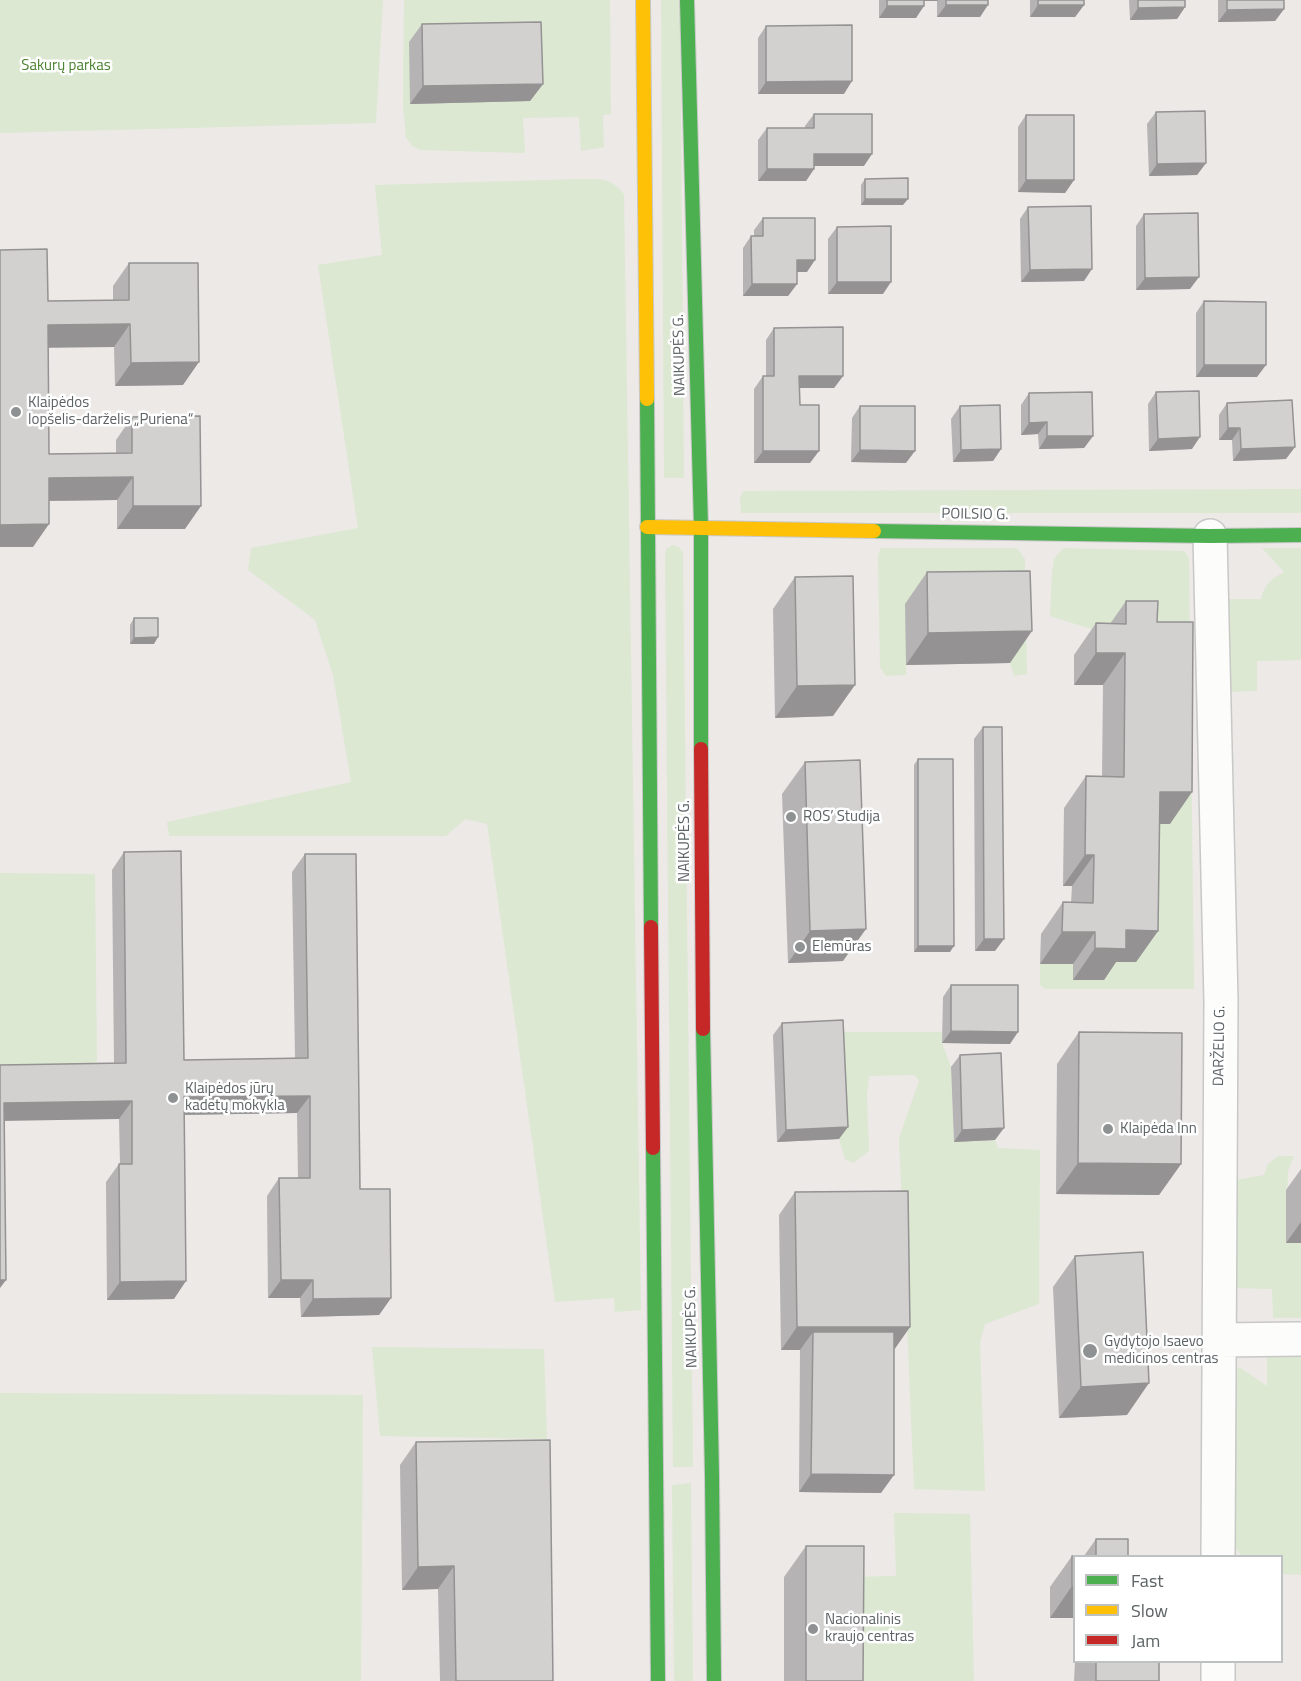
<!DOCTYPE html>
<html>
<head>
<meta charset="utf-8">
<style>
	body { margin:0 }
	#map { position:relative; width:1301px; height:1681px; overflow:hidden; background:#ece9e7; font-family:"Titillium Web",sans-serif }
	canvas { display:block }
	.legend { position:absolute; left:1073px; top:1555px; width:210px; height:108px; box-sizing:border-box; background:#fff; border:2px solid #bec1c1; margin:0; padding:8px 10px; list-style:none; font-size:18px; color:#5c6365 }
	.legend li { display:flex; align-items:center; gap:12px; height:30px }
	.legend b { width:30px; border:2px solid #bec1c1 }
</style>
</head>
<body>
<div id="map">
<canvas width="1301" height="1681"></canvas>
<ul class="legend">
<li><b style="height:8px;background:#4caf50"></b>Fast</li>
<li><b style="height:8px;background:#ffc107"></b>Slow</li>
<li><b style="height:8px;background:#c62828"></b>Jam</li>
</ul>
</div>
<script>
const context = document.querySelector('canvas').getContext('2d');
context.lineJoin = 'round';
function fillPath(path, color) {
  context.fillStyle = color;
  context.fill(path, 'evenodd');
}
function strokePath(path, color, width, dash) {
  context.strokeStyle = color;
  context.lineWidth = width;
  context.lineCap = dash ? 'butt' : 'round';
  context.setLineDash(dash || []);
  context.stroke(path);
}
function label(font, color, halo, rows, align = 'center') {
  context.font = font + ' "Titillium Web",sans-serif';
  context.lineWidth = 5;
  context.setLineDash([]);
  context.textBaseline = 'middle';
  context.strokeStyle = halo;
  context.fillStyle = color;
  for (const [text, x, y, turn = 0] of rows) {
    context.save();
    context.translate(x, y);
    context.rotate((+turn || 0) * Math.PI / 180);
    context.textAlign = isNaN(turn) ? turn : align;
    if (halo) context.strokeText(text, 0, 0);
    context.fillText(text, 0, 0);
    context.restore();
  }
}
fillPath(new Path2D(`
	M 0,0 L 383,0 L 376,123 L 0,133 Z
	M 404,0 L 610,0 L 611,114 L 603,115 L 604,147 L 581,151 L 579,117 L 523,118 L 525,153 L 420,150 L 412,146 L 406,137 L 403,107 Z
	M 661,0 L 680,0 L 684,478 L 664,478 Z
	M 582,179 C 603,179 609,177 624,194 L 641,1310 L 615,1312 L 614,1298 L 555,1302 L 487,824 L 465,819 L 446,836 L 169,836 L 167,822 L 351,782 L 333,675 L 315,620 L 248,570 L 251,548 L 358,528 L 318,265 L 382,255 L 375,185 Z
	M 1301,489 L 1301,513 L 741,513 L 740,497 L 744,491 Z
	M 673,545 L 679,547 L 683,553 L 693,1467 L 673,1467 L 665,558 L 666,549 Z
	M 881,548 L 1017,548 L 1025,559 L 1027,674 L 1014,676 L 1010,663 L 1008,603 L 906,665 L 906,675 L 886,676 L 880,667 L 878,556 Z
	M 1063,548 L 1184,551 L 1189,558 L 1194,989 L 1045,989 L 1040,985 L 1040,964 L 1073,964 L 1073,980 L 1104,980 L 1104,633 L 1050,616 L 1052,572 L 1054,559 Z
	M 1262,548 L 1301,548 L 1301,660 L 1257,661 L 1257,691 L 1228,692 L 1225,599 L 1261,599 C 1264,584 1272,579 1284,572 Z
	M 0,873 L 95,874 L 97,1061 L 90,1066 L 0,1082 Z
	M 835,1032 L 943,1032 L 942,1043 L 951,1067 L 954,1142 L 995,1140 L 998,1148 L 1040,1150 L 1039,1304 L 985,1324 L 980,1342 L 985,1491 L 914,1489 L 899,1138 L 919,1081 L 915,1075 L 869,1076 L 867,1095 L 869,1151 L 853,1163 L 845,1159 L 839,1139 Z
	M 1278,1156 L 1294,1156 L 1288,1171 L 1286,1243 L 1301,1243 L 1301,1318 L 1273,1318 L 1272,1289 L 1233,1288 L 1230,1181 L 1264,1175 L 1268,1164 Z
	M 372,1347 L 544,1349 L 547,1439 L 380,1436 Z
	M 1267,1354 L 1301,1354 L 1301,1575 L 1282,1574 L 1282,1556 L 1242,1556 L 1236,1549 L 1233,1538 L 1233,1377 L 1239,1367 L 1267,1386 Z
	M 0,1393 L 363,1395 L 361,1681 L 0,1681 Z
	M 691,1483 L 693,1681 L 674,1681 L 672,1485 Z
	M 894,1513 L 970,1514 L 974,1681 L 841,1681 L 841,1577 L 896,1576 Z`), '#dce8d1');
const street = new Path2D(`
	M 1210,536 L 1221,1001 L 1218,1556
	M 1220,1340 L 1301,1339
	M 1218,1681 L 1218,1662`);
const fast = new Path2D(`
	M 687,0 L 701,527 L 701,749
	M 647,399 L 651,927
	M 874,531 L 1210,536 L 1301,535
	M 703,1029 L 712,1476 L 714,1681
	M 653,1148 L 658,1681`);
const slow = new Path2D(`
	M 643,0 L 647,399
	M 647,527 L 874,531`);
const jam = new Path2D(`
	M 701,749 L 703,1029
	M 651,927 L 653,1148`);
strokePath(street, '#c8c8c7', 36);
strokePath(fast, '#c8c8c8', 16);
strokePath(slow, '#c8c8c8', 16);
strokePath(jam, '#c8c8c8', 16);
strokePath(street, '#fcfcfb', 33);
strokePath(fast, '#4caf50', 14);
strokePath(slow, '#ffc107', 14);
strokePath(jam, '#c62828', 14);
fillPath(new Path2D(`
	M 879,0 L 988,0 L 980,17 L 937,17 L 937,1 L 924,1 L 916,18 L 879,18 Z
	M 1030,0 L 1084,0 L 1084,5 L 1075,17 L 1030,17 Z
	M 1129,0 L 1185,0 L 1185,7 L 1177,19 L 1130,20 Z
	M 1218,0 L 1284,0 L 1284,9 L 1275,21 L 1218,22 Z
	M 422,24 L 543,84 L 530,101 L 410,104 L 409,42 Z
	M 766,26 L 844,94 L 758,94 L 758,38 Z
	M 1156,112 L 1206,163 L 1197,175 L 1149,176 L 1147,124 Z
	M 814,114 L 864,166 L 814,166 L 814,169 L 806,181 L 758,181 L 758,140 L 767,128 L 805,128 L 805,126 Z
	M 1026,115 L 1074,180 L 1065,193 L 1018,192 L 1018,127 Z
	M 865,179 L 903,205 L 861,205 L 861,185 Z
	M 1028,207 L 1084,281 L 1021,282 L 1020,219 Z
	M 1144,214 L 1190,289 L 1136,290 L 1136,226 Z
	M 763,218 L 807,272 L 797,272 L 797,284 L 788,296 L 743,296 L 743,248 L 751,236 L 754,236 L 754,230 Z
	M 837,227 L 883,294 L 828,294 L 828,239 Z
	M 129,263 L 183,385 L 115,386 L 114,347 L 48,347 L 49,454 L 116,453 L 116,440 L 132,417 L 185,529 L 117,529 L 117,500 L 49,501 L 33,547 L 48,301 L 113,300 L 113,286 Z
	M 1204,301 L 1257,377 L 1196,377 L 1196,313 Z
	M 774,328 L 843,376 L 834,388 L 799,388 L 800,405 L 810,463 L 754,463 L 754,389 L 763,376 L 766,376 L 766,340 Z
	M 1156,392 L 1192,449 L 1149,451 L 1148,404 Z
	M 1029,393 L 1093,436 L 1084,448 L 1039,449 L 1038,434 L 1021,435 L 1021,405 Z
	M 1227,403 L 1286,459 L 1233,461 L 1232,440 L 1219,440 L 1219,415 Z
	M 860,406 L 906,463 L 851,462 L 852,418 Z
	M 960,406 L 1001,449 L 993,461 L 953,462 L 951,419 Z
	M 927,572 L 1010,663 L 906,665 L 905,604 Z
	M 795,577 L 833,716 L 775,718 L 773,609 Z
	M 1126,601 L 1157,622 L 1170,824 L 1159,824 L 1158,931 L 1136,962 L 1116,962 L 1104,980 L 1073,980 L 1073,964 L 1040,964 L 1041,934 L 1063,902 L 1071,903 L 1072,886 L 1063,886 L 1064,808 L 1086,776 L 1102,776 L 1103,685 L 1074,685 L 1074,655 L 1096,623 L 1110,624 Z
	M 134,618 L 154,644 L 130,644 L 130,625 Z
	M 983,727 L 995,951 L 975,951 L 974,739 Z
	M 918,759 L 950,952 L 914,952 L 914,765 Z
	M 805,762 L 843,961 L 788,963 L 782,794 Z
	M 124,852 L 184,1060 L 295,1058 L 292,872 L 305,854 L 360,1189 L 391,1298 L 379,1315 L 301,1317 L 300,1298 L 268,1298 L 267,1196 L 279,1178 L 298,1178 L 297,1113 L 184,1115 L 174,1299 L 107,1300 L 106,1182 L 119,1164 L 120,1164 L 119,1119 L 0,1065 L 114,1063 L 112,870 Z
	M 951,985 L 1010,1044 L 942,1043 L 943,997 Z
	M 782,1023 L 839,1139 L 777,1142 L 773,1035 Z
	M 1079,1032 L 1181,1164 L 1159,1195 L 1056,1194 L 1057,1064 Z
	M 960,1055 L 995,1140 L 954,1142 L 951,1067 Z
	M 1301,1169 L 1301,1243 L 1286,1243 L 1286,1190 Z
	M 795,1192 L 910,1327 L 894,1349 L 881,1493 L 799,1492 L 800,1350 L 781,1350 L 779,1215 Z
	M 1075,1256 L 1127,1415 L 1059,1418 L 1053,1287 Z
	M 416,1442 L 553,1681 L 440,1681 L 438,1589 L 402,1590 L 400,1465 Z
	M 1096,1539 L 1128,1557 L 1074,1557 L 1074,1618 L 1050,1618 L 1050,1587 L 1072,1556 L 1084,1556 Z
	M 806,1546 L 863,1681 L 784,1681 L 784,1577 Z
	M 1075,1662 L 1159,1662 L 1159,1681 L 1074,1681 Z`), '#b5b3b3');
fillPath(new Path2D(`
	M 917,0 L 938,0 L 937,1 L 916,1 Z
	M 946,5 L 988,5 L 980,17 L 937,17 Z
	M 1038,5 L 1084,5 L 1075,17 L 1030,17 Z
	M 887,6 L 924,6 L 916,18 L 879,18 Z
	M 1185,7 L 1177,19 L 1130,20 L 1138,8 Z
	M 1284,9 L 1275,21 L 1218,22 L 1227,10 Z
	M 852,81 L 844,94 L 758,94 L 766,82 Z
	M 543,84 L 530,101 L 410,104 L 423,86 Z
	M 814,154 L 872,154 L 864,166 L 805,166 Z
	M 1206,163 L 1197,175 L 1149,176 L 1157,164 Z
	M 767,169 L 814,169 L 806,181 L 758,181 Z
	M 1026,180 L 1074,180 L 1065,193 L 1018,192 Z
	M 865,199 L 908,199 L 903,205 L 861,205 Z
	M 797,260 L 815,260 L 807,272 L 788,272 Z
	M 1092,269 L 1084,281 L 1021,282 L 1030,270 Z
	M 1199,277 L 1190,289 L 1136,290 L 1145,278 Z
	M 837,282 L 891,282 L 883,294 L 828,294 Z
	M 752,284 L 797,284 L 788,296 L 743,296 Z
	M 130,324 L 114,347 L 32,348 L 48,325 Z
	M 199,362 L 183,385 L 115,386 L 131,363 Z
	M 1204,365 L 1266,365 L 1257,377 L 1196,377 Z
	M 799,376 L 843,376 L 834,388 L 791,388 Z
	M 1047,422 L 1038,434 L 1021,435 L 1029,423 Z
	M 1228,428 L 1240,428 L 1232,440 L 1219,440 Z
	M 1047,436 L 1093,436 L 1084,448 L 1039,449 Z
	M 1200,437 L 1192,449 L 1149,451 L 1158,439 Z
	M 1295,447 L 1286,459 L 1233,461 L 1241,449 Z
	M 1001,449 L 993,461 L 953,462 L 961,450 Z
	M 860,450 L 915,451 L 906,463 L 851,462 Z
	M 763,451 L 819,451 L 810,463 L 754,463 Z
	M 133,477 L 117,500 L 33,501 L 49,478 Z
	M 133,506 L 201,506 L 185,529 L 117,529 Z
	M 49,524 L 33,547 L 0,547 L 0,525 Z
	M 1032,631 L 1010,663 L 906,665 L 928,633 Z
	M 158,637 L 154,644 L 130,644 L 134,638 Z
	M 1096,653 L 1125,653 L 1103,685 L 1074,685 Z
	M 855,685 L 833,716 L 775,718 L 797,686 Z
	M 1160,792 L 1192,792 L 1170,824 L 1137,824 Z
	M 1085,855 L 1094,855 L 1072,886 L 1063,886 Z
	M 866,929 L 843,961 L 788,963 L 810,931 Z
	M 1126,930 L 1158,931 L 1136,962 L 1116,962 L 1104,980 L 1073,980 L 1095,948 Z
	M 1062,932 L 1095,932 L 1073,964 L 1040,964 Z
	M 984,939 L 1004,939 L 995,951 L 975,951 Z
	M 918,946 L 954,946 L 950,952 L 914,952 Z
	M 951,1031 L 1018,1032 L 1010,1044 L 942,1043 Z
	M 310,1096 L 297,1113 L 172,1115 L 184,1097 Z
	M 132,1101 L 119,1119 L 0,1121 L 4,1103 Z
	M 848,1127 L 839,1139 L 777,1142 L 786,1130 Z
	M 1004,1128 L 995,1140 L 954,1142 L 962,1130 Z
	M 1078,1163 L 1181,1164 L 1159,1195 L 1056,1194 Z
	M 1301,1222 L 1301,1243 L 1286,1243 Z
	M 0,1280 L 6,1280 L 0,1288 Z
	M 281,1280 L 313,1280 L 300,1298 L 268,1298 Z
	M 186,1281 L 174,1299 L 107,1300 L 120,1282 Z
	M 391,1298 L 379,1315 L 301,1317 L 313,1299 Z
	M 797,1327 L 910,1327 L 894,1350 L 813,1332 L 800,1350 L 781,1350 Z
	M 1149,1383 L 1127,1415 L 1059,1418 L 1081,1387 Z
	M 811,1474 L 894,1475 L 881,1493 L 799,1492 Z
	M 454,1566 L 438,1589 L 402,1590 L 418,1567 Z
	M 1072,1586 L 1074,1586 L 1074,1618 L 1050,1618 Z`), '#949292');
const building = new Path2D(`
	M 887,0 L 924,0 L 924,6 L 887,6 Z
	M 946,0 L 988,0 L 988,5 L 946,5 Z
	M 1038,0 L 1084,0 L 1084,5 L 1038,5 Z
	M 1138,0 L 1185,0 L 1185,7 L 1138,8 Z
	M 1227,0 L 1284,0 L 1284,9 L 1227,10 Z
	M 541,22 L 543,84 L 423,86 L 422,24 Z
	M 852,25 L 852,81 L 766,82 L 766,26 Z
	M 1205,111 L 1206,163 L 1157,164 L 1156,112 Z
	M 814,114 L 872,114 L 872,154 L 814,154 L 814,169 L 767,169 L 767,128 L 814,128 Z
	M 1026,115 L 1074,115 L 1074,180 L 1026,180 Z
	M 908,178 L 908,199 L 865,199 L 865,179 Z
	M 1091,206 L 1092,269 L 1030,270 L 1028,207 Z
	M 1198,213 L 1199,277 L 1145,278 L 1144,214 Z
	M 763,218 L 815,218 L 815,260 L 797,260 L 797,284 L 752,284 L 751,236 L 763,236 Z
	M 891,226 L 891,282 L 837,282 L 837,227 Z
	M 47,249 L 48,301 L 129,300 L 129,263 L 198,263 L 199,362 L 131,363 L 130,324 L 48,325 L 49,454 L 132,453 L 132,417 L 200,416 L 201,506 L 133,506 L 133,477 L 49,478 L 49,524 L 0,525 L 0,250 Z
	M 1204,301 L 1266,302 L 1266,365 L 1204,365 Z
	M 843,327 L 843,376 L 799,376 L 800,405 L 819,405 L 819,451 L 763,451 L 763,376 L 774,376 L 774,328 Z
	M 1199,391 L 1200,437 L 1158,439 L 1156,392 Z
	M 1092,392 L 1093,436 L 1047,436 L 1047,422 L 1029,423 L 1029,393 Z
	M 1292,400 L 1295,447 L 1241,449 L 1240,428 L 1228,428 L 1227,403 Z
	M 1000,405 L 1001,449 L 961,450 L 960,406 Z
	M 860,406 L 915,406 L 915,451 L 860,450 Z
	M 1030,571 L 1032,631 L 928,633 L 927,572 Z
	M 853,576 L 855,685 L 797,686 L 795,577 Z
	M 1126,601 L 1158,601 L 1157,622 L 1193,622 L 1192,792 L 1160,792 L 1158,931 L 1126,930 L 1126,949 L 1095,948 L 1095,932 L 1062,932 L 1063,902 L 1093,903 L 1094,855 L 1085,855 L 1086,776 L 1124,777 L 1125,653 L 1096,653 L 1096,623 L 1126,624 Z
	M 134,618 L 158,618 L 158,637 L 134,638 Z
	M 983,727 L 1002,727 L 1004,939 L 984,939 Z
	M 918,759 L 953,759 L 954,946 L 918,946 Z
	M 860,760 L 866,929 L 810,931 L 805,762 Z
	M 181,851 L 184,1060 L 308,1058 L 305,854 L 356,854 L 360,1189 L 390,1189 L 391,1298 L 313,1299 L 313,1280 L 281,1280 L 279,1178 L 310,1178 L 310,1096 L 184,1097 L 186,1281 L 120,1282 L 119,1164 L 132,1164 L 132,1101 L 4,1103 L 6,1280 L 0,1280 L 0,1065 L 126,1063 L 124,852 Z
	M 951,985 L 1018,985 L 1018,1032 L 951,1031 Z
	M 843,1020 L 848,1127 L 786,1130 L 782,1023 Z
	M 1079,1032 L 1182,1033 L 1181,1164 L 1078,1163 Z
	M 1001,1053 L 1004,1128 L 962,1130 L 960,1055 Z
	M 908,1191 L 910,1327 L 797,1327 L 795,1192 Z
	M 1143,1252 L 1149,1383 L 1081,1387 L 1075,1256 Z
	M 813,1332 L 894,1332 L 894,1475 L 811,1474 Z
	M 550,1440 L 553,1681 L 456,1681 L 454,1566 L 418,1567 L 416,1442 Z
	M 1096,1539 L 1128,1539 L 1128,1557 L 1074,1557 L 1074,1586 L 1072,1586 L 1072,1556 L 1096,1556 Z
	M 806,1546 L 864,1546 L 863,1681 L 806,1681 Z
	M 1096,1662 L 1159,1662 L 1159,1681 L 1096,1681 Z`);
fillPath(building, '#d3d0d0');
strokePath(building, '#949292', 1.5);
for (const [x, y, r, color] of [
	[16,412,6,"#8e9292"],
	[791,817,6,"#8e9292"],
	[800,947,6,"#8e9292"],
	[173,1098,6,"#8e9292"],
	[1108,1129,6,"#8e9292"],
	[1090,1351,8,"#8e9292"],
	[813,1629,6,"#8e9292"]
]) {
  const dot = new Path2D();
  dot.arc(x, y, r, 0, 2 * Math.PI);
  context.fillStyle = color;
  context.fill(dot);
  strokePath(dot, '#fff', 2);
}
label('15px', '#4a822f', '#fff', [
	["Sakurų parkas",66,66]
]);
label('15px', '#5c6365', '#fff', [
	["NAIKUPĖS G.",680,355,-91],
	["POILSIO G.",975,515,1],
	["NAIKUPĖS G.",685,841,-90],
	["DARŽELIO G.",1220,1046,-89],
	["NAIKUPĖS G.",692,1327,-91]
]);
label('15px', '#5c6365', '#fff', [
	["Klaipėdos",28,403],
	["lopšelis-darželis „Puriena“",28,420],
	["ROS’ Studija",803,817],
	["Elemūras",812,947],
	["Klaipėdos jūrų",185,1089],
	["kadetų mokykla",185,1106],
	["Klaipėda Inn",1120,1129],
	["Gydytojo Isaevo",1104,1342],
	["medicinos centras",1104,1359],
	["Nacionalinis",825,1620],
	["kraujo centras",825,1637]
], 'left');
</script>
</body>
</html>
